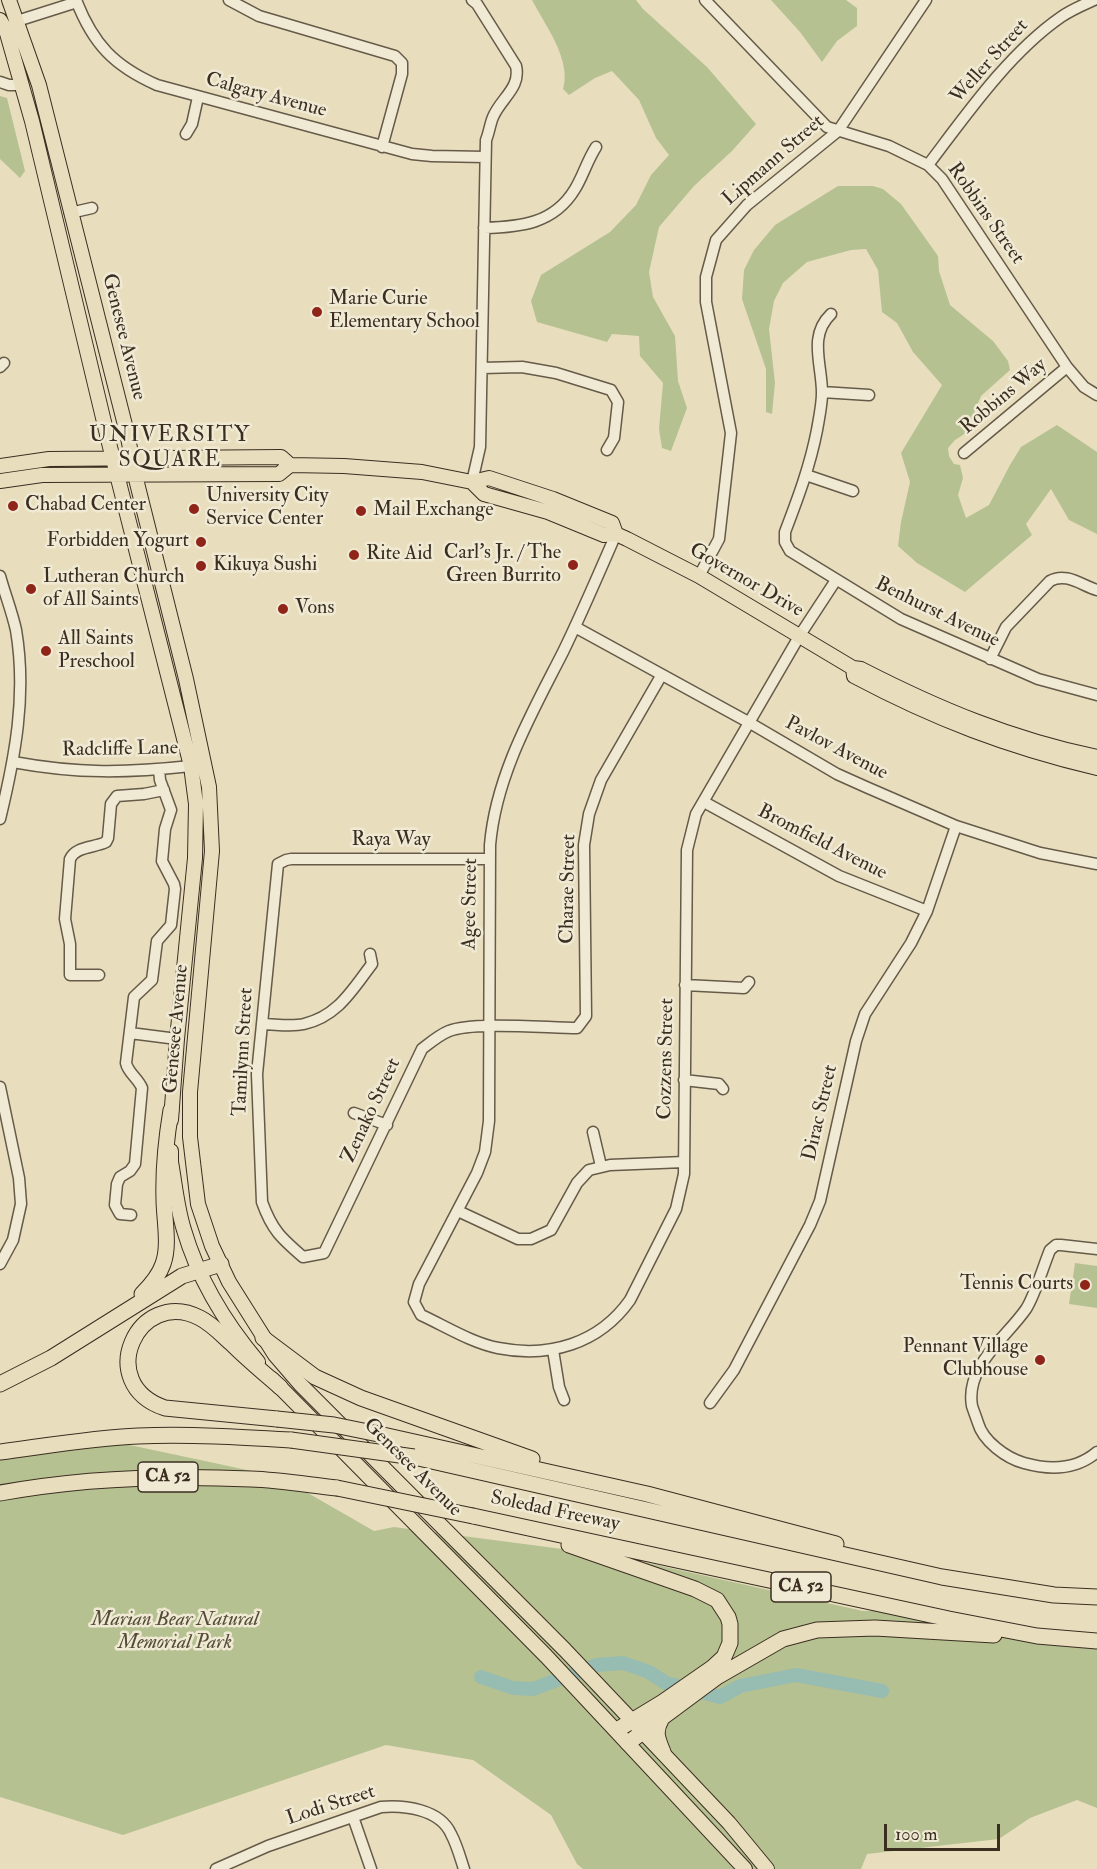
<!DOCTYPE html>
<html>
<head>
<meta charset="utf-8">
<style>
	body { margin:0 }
	#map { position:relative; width:1097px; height:1869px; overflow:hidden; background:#e8debe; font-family:"IM FELL Double Pica",serif }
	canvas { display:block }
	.scale { position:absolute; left:884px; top:1824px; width:116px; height:27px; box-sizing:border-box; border:3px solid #3b2e21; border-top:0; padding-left:8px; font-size:18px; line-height:21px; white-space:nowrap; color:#3b2e21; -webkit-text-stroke:4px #f0ead5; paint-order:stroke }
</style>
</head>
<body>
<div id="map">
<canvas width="1097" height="1869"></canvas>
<div class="scale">100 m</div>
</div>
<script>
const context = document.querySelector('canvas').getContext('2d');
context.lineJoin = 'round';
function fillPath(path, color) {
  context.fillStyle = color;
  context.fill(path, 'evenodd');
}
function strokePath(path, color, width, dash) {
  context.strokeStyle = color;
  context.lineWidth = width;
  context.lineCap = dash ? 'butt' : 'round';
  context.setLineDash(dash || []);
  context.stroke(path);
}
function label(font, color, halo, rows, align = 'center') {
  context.font = font + ' "IM FELL Double Pica",serif';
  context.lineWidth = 5;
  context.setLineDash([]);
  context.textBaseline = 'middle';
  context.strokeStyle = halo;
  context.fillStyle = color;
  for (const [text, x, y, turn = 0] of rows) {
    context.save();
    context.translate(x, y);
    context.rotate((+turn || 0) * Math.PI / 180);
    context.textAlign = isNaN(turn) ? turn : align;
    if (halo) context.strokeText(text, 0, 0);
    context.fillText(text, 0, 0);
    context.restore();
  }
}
fillPath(new Path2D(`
	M 532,0 L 636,0 L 643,9 L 707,67 L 756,124 L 732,151 L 694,186 L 659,227 L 649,272 L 653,297 L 675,336 L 678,381 L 687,408 L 671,451 L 662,448 L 659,429 L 663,383 L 640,356 L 639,336 L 612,334 L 607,342 L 537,322 L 531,301 L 541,275 L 610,232 L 636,205 L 651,175 L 669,155 L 656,138 L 639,100 L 612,71 L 595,78 L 569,95 L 563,89 C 572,60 545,25 532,0 Z
	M 771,0 L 846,0 L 857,8 L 857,26 L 837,41 L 822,62 L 800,32 Z
	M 0,96 L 7,98 L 25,171 L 20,178 L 0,159 Z
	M 838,186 L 873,186 L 883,189 L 901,204 L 938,256 L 939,271 L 950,305 L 993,341 L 1008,361 L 1010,370 L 981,396 L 966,433 L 955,440 L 948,448 L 949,456 L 954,464 L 960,465 L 963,478 L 958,495 L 966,518 L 989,505 L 1010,465 L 1021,447 L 1057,425 L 1097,452 L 1097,534 L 1069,520 L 1051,489 L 1026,524 L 1032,535 L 965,592 L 917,563 L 898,546 L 901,522 L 910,482 L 901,453 L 942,385 L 913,352 L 897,323 L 882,312 L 878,270 L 866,249 L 851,250 L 807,262 L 783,283 L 774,301 L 769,329 L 775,383 L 772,414 L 766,412 L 766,369 L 742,299 L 744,270 L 754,250 L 775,225 Z
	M 1075,1263 L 1097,1266 L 1097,1308 L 1069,1304 Z
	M 78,1434 L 280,1477 L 374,1531 L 394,1527 L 616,1556 L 863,1611 L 931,1610 L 1051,1631 L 1097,1635 L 1097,1808 L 1077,1800 L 1030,1818 L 999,1839 L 867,1854 L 861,1869 L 583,1869 L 577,1864 L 551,1815 L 473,1760 L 386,1745 L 123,1835 L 0,1797 L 0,1444 Z`), '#b6c191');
strokePath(new Path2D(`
	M 481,1677 L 513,1688 L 533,1689 L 597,1665 L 623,1663 L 649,1672 L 666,1683 L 720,1697 L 740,1686 L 796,1675 L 882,1691`), '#97bcb2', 14);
const minor = new Path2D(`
	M 76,0 C 93,44 114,66 157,85 L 412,154 L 432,156 L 485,157
	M 229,0 L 259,16 L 395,56 L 402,63 L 402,74 L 382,147
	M 472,0 L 477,4 L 516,66 C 521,88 501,98 493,117 C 490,124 489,133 486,140 L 480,447 L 472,482
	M 705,0 L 827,127 L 889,146 L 928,165 L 942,179 L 1067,367 L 1084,387 L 1097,395
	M 17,21 L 77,2
	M 0,82 L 9,85 L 22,85
	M 186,134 L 192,124 L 198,97
	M 928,165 C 966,115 1009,53 1061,17 C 1071,10 1083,5 1094,0
	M 70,213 L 92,208
	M 484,228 C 520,227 554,224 575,189 C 583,176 587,161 596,147
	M 831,314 C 808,336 822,364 822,393 C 822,405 819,418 817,430 C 810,466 798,498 785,532 L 785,542 L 790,551 L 901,619 L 1038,679 L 1097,695
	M 0,367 L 4,363
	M 482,368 L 522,367 L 556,373 L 611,390 L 618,402 L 614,438 L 607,450
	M 822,392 L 869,395
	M 964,453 L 1067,367
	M 806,475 L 853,491
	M 616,534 C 599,573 582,613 563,652 C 532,713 496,775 490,845 L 489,1121 L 485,1152 L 477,1173 L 419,1284 L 414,1302 L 421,1315 C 445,1326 472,1343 498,1348 C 549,1358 599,1344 630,1300 L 676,1209 L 684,1174 L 687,850 L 696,814 L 800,635 L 836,580
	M 0,576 C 5,594 12,612 16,630 C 27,695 15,757 0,819
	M 699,576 L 719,539 L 731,433 L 706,302 L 706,277 L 716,240 L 747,205 L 838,131 L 926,0
	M 575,627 L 750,723 L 837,774 L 866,787 L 956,826 L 1040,853 L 1097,864
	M 990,659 L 1006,627 L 1050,581 C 1066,572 1081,585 1097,590
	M 13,762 C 78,774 126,773 191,766
	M 704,802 L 839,876 L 927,911
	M 490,859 L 291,859 L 286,860 L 278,864 L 257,1074 L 262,1202 C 272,1230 281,1238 303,1257 L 324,1253 L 422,1049 C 431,1042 439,1035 449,1031 C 473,1021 548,1028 577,1028 L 586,1016 L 584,845 L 589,814 L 601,780 L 661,676
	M 99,975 L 70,975 L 70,944 L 65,919 L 70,859 C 76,846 94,848 106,842 L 108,838 L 111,804 L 117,796 L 144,794 L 164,790
	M 685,985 L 744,988 L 749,982
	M 262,1024 C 275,1024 291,1027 304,1024 C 338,1016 352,990 372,964 L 370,954
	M 130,1033 L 177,1039
	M 684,1080 L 719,1084 L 723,1089
	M 0,1087 L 19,1178 L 21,1204 L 13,1240 L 0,1264
	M 354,1113 L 387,1125
	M 593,1132 L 601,1166
	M 458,1211 L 518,1239 L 531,1239 L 551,1230 L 577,1183 L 589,1170 L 610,1165 L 684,1162
	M 131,1215 L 120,1214 L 115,1205 L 117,1184 L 120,1177 L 130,1171 L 135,1164 L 142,1088 C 138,1078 128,1073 126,1063 L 134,997 L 152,980 L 157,941 L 171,925 L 175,889 L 174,884 L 162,861 L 165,829 L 171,810 L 160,780 L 159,769
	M 1097,1249 L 1061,1245 L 1056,1245 L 1050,1250 C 1043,1267 1035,1295 1026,1309 C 1006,1338 965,1366 972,1406 C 974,1412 976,1417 978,1423 C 983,1441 1006,1458 1024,1463 C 1049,1470 1076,1470 1097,1452
	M 553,1350 L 559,1387 L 564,1400
	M 710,1403 L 734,1370 L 810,1225 L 820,1201 L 856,1041 L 865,1014 L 911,943 L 927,911 L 956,826
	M 353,1817 L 371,1869
	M 216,1869 L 268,1846 L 381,1807 C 404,1805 440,1809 451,1834 C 457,1845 460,1857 464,1869`);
const major = new Path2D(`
	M 9,0 L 39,85 L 127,433 L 137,483 L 186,679 L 209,787 L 212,851 L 190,1092 L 190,1137 L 198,1204 L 212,1246 L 229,1282 L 275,1355 L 300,1384 L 565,1650 L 729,1823 L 767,1869
	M 0,20 L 6,30 L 32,121 L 110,447 L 191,766 L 196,804 L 195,858 L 177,1039 L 171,1120
	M 0,466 L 49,459 L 281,457 L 290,465
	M 0,481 L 42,475 L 279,474 L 290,465 L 344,466 L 422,472 L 472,482 L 489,478 L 553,499 L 612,523 L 616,534
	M 472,482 L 484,494 L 548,512 L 604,535 L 616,534 L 627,539 L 699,576 L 853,668 L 861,669 C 939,709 1011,739 1097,757
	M 853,668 L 854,676 C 935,719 1008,747 1097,768
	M 171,1151 L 171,1162 C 175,1184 177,1208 184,1230 C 198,1278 226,1324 258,1362
	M 272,1379 L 546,1656 L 745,1869`);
const highway = new Path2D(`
	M 142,1294 C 151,1285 159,1276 163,1264 C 170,1245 164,1219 164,1199 C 163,1168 166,1140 171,1110
	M 263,1338 L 315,1377 L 361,1398 L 532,1459
	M 0,1384 L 51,1358 L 182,1276 L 221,1264
	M 277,1419 L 165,1408 C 93,1384 138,1286 200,1318 C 212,1324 222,1335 232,1344 C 247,1359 264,1373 280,1387
	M 383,1435 L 647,1494 L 836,1544
	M 0,1452 C 46,1446 92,1438 138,1436 C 189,1434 240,1437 291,1440
	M 414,1457 L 942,1577 L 1054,1595 L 1097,1597
	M 0,1493 C 82,1478 167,1475 251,1479 C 280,1480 309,1485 337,1488
	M 473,1516 L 949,1619 L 1037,1636 L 1097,1641
	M 569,1545 L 695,1589 L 717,1600 L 728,1617 L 730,1624 L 730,1643 L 724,1657 L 712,1668 L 663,1702 L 617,1730
	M 661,1720 C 654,1732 658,1740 663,1752
	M 628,1743 L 717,1677 L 783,1639 L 817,1630 L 875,1628 L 994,1635`);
strokePath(minor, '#665a48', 13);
strokePath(major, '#3b2e21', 16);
strokePath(highway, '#3b2e21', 17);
strokePath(minor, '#f0ead5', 10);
strokePath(major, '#e8debe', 14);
strokePath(highway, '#e8debe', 15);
const highwayBridge = new Path2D(`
	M 277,1419 L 334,1425 L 383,1435
	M 291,1440 L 414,1457
	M 337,1488 L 473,1516`);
strokePath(highwayBridge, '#3b2e21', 17, []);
strokePath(highwayBridge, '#e8debe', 15);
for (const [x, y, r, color] of [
	[317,312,6,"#8f2418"],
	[13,506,6,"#8f2418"],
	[194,509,6,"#8f2418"],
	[361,511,6,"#8f2418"],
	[201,542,6,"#8f2418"],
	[354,555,6,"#8f2418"],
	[573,565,6,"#8f2418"],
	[201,566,6,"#8f2418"],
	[31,589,6,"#8f2418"],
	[283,609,6,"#8f2418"],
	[46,651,6,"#8f2418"],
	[1085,1285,6,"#8f2418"],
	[1040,1360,6,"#8f2418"]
]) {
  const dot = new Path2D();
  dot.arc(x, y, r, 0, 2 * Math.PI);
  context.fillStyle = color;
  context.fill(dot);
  strokePath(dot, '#f0ead5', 2);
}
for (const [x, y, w] of [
	[168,1477,60],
	[801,1587,60]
]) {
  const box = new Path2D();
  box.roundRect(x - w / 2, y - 15, w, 30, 4.5);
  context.fillStyle = '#f0ead5';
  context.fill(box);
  strokePath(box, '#3b2e21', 1.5);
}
label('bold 18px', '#3b2e21', null, [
	["CA 52",168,1477],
	["CA 52",801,1587]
]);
label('20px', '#3b2e21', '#f0ead5', [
	["Weller Street",990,62,-48],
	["Calgary Avenue",266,96,15],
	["Lipmann Street",774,161,-41],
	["Robbins Street",985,214,55],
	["Genesee Avenue",123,337,76],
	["Robbins Way",1004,397,-40],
	["Governor Drive",746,581,30],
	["Benhurst Avenue",937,613,26],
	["Pavlov Avenue",836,749,28],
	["Radcliffe Lane",120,750,-1],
	["Raya Way",391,841],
	["Bromfield Avenue",822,843,27],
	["Charae Street",569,889,-89],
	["Agee Street",471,904,-89],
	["Genesee Avenue",177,1029,-85],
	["Tamilynn Street",244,1052,-87],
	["Cozzens Street",667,1059,-89],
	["Zenako Street",372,1111,-65],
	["Dirac Street",821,1113,-77],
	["Genesee Avenue",412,1468,45],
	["Soledad Freeway",555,1512,12],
	["Lodi Street",331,1806,-18]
]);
label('20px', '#3b2e21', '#f0ead5', [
	["Marie Curie",329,300],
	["Elementary School",329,323],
	["University City",206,497],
	["Service Center",206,520],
	["Chabad Center",25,506],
	["Mail Exchange",373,511],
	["Forbidden Yogurt",189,542,"right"],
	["Carl's Jr. / The",561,554,"right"],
	["Green Burrito",561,577,"right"],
	["Rite Aid",366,555],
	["Kikuya Sushi",213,566],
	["Lutheran Church",43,578],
	["of All Saints",43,601],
	["Vons",295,609],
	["All Saints",58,640],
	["Preschool",58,663],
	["Tennis Courts",1073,1285,"right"],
	["Pennant Village",1028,1348,"right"],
	["Clubhouse",1028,1371,"right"]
], 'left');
label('italic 20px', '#544b37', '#f0ead5', [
	["Marian Bear Natural",175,1621],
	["Memorial Park",175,1644]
]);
context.letterSpacing = '1.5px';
label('22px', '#3b2e21', '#f0ead5', [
	["UNIVERSITY",170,436],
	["SQUARE",170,461]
]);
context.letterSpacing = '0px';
</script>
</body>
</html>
